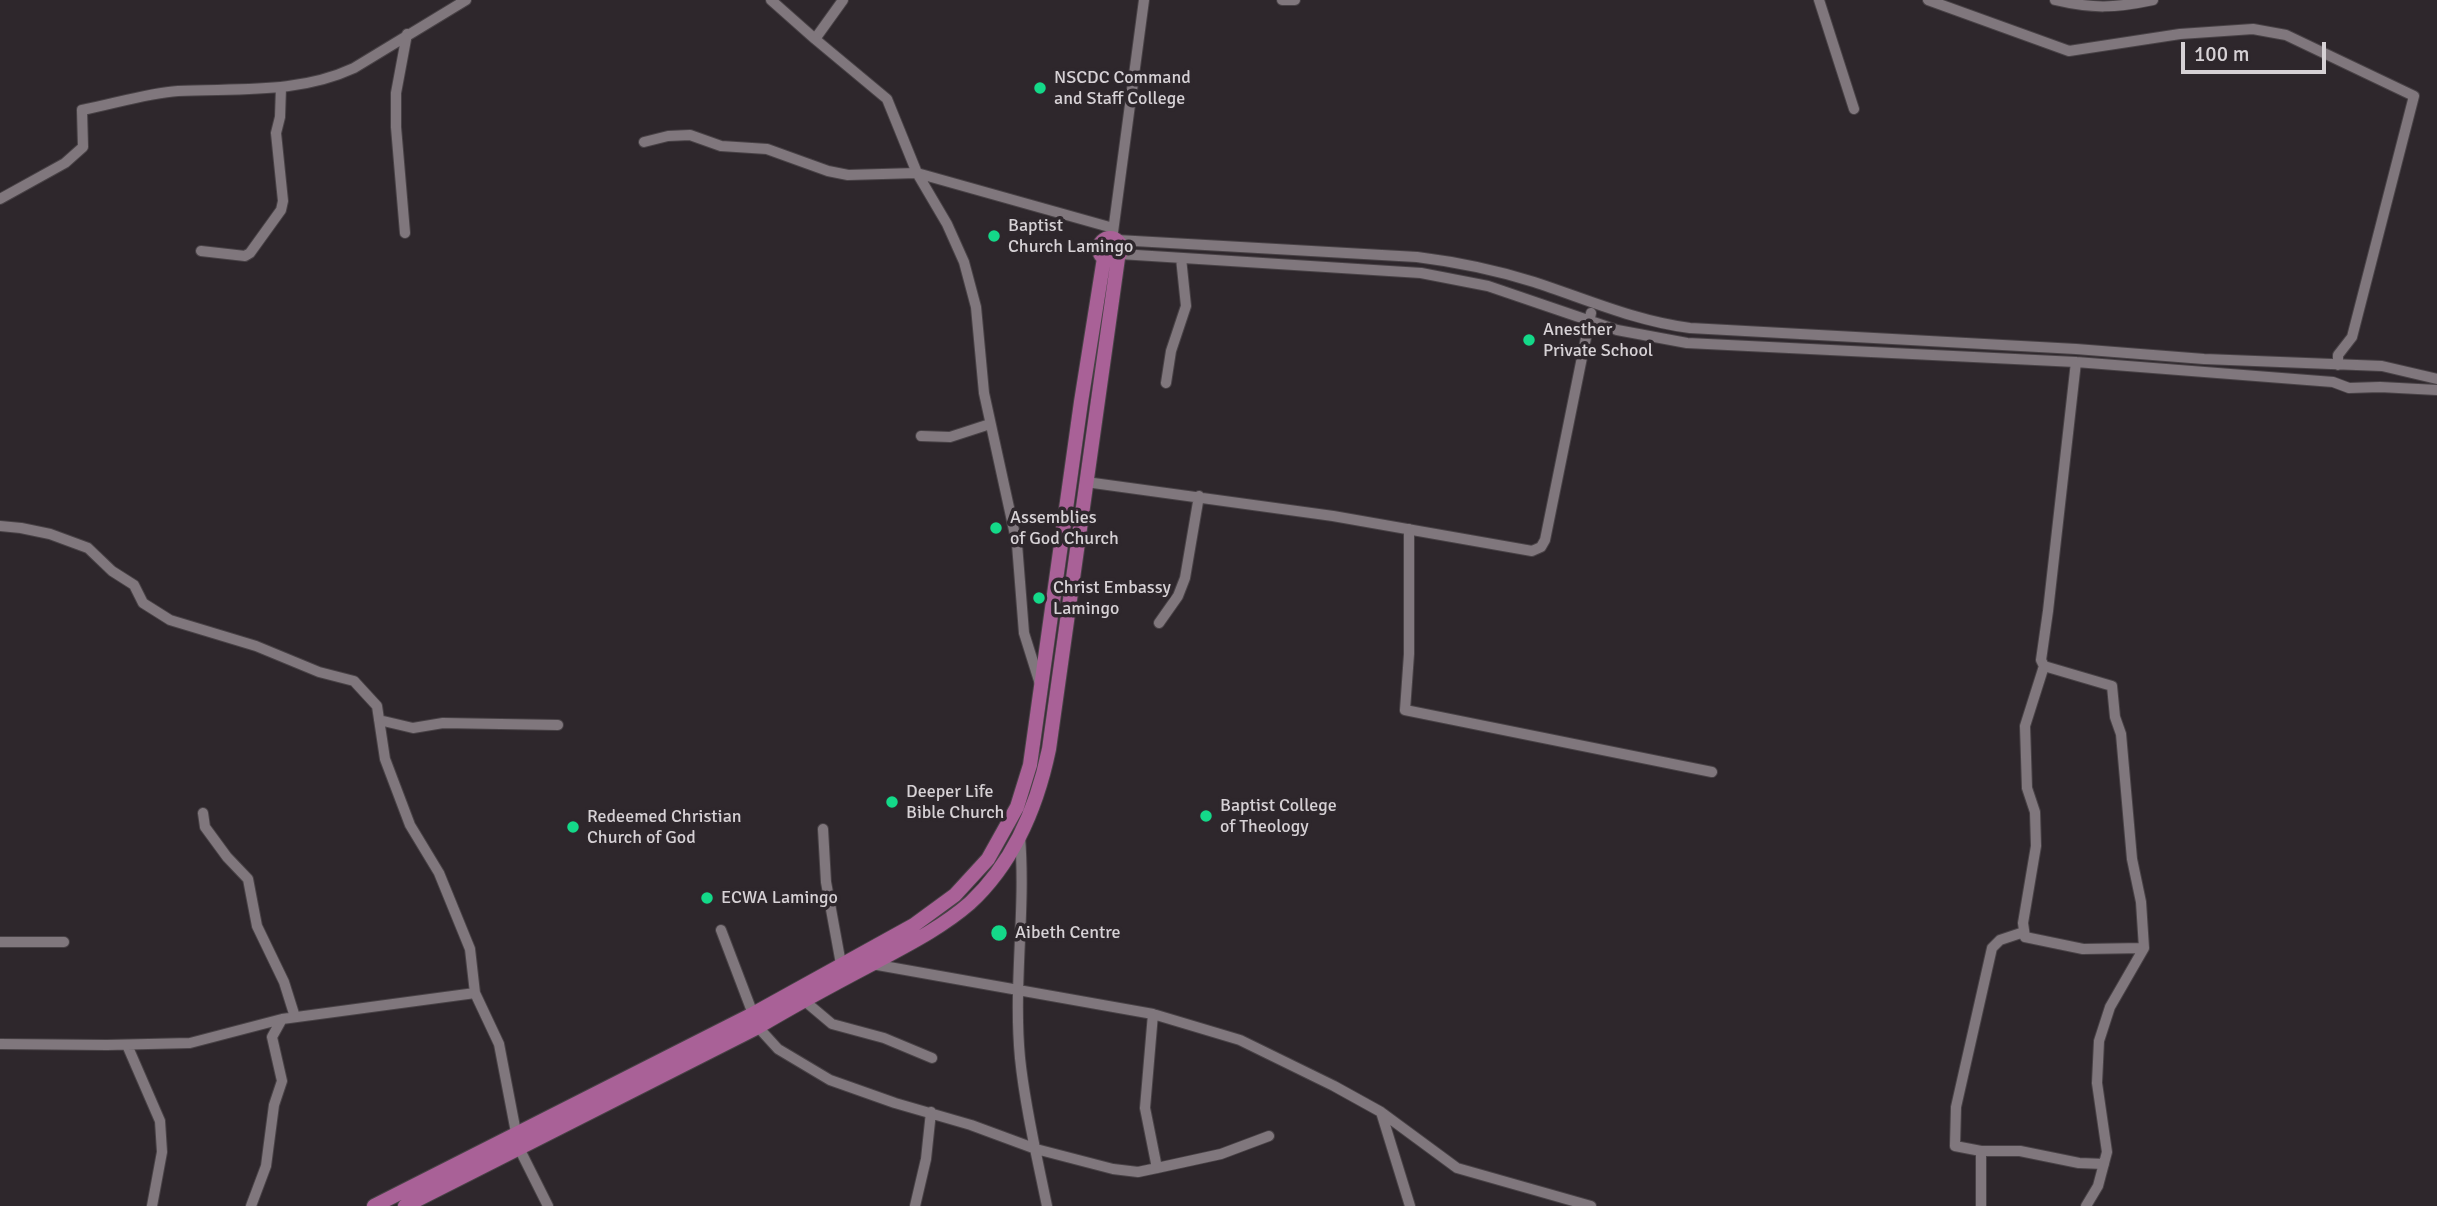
<!DOCTYPE html>
<html>
<head>
<meta charset="utf-8">
<style>
	body { margin:0 }
	#map { position:relative; width:2437px; height:1206px; overflow:hidden; background:#2e272c; font-family:Signika,sans-serif }
	canvas { display:block }
	.scale { position:absolute; left:2181px; top:42px; width:145px; height:32px; box-sizing:border-box; border:4px solid #d6d1d5; border-top:0; padding-left:9px; font-size:21px; line-height:24px; white-space:nowrap; color:#d6d1d5; -webkit-text-stroke:5px #2e272c; paint-order:stroke }
</style>
</head>
<body>
<div id="map">
<canvas width="2437" height="1206"></canvas>
<div class="scale">100 m</div>
</div>
<script>
const context = document.querySelector('canvas').getContext('2d');
context.lineJoin = 'round';
function strokePath(path, color, width, dash) {
  context.strokeStyle = color;
  context.lineWidth = width;
  context.lineCap = dash ? 'butt' : 'round';
  context.setLineDash(dash || []);
  context.stroke(path);
}
function label(font, color, halo, rows, align = 'center') {
  context.font = font + ' Signika,sans-serif';
  context.lineWidth = 7;
  context.setLineDash([]);
  context.textBaseline = 'middle';
  context.strokeStyle = halo;
  context.fillStyle = color;
  for (const [text, x, y, turn = 0] of rows) {
    context.save();
    context.translate(x, y);
    context.rotate((+turn || 0) * Math.PI / 180);
    context.textAlign = isNaN(turn) ? turn : align;
    if (halo) context.strokeText(text, 0, 0);
    context.fillText(text, 0, 0);
    context.restore();
  }
}
const minor = new Path2D(`
	M 771,0 L 815,39 L 887,99 L 917,173 L 947,224 L 964,262 L 976,307 L 984,393 L 1017,544 L 1024,633 L 1040,684
	M 1282,0 L 1295,0
	M 1819,0 L 1854,109
	M 1928,0 L 2069,51 L 2180,34 L 2253,29 L 2286,35 L 2414,96 L 2352,337 L 2338,355 L 2338,365
	M 2055,0 C 2093,9 2115,8 2153,0
	M 815,39 L 843,0
	M 644,142 L 668,136 L 690,135 L 721,146 L 767,149 L 828,171 L 848,175 L 917,173 L 1113,228
	M 0,199 L 65,163 L 83,147 L 82,110 C 113,104 148,93 178,91 C 238,88 298,94 354,68 L 466,0
	M 1113,232 L 1144,0
	M 405,233 L 396,127 L 396,93 L 407,34
	M 1117,240 L 1417,257 C 1457,262 1496,270 1534,282 C 1586,299 1635,321 1690,328 L 2076,349 L 2204,359 L 2382,366 L 2437,379
	M 201,251 L 245,256 L 250,253 L 281,210 L 283,201 L 276,133 L 280,117 L 281,87
	M 1120,254 L 1421,273 L 1488,286 L 1617,330 L 1687,343 L 2076,362 L 2333,382 L 2349,388 L 2380,387 L 2437,390
	M 2076,362 L 2048,611 L 2041,660 L 2044,666 L 2112,686 L 2115,717 L 2121,734 L 2132,859 L 2141,902 L 2144,948 L 2110,1007 L 2099,1041 L 2097,1083 L 2107,1152 L 2098,1186 L 2086,1206
	M 1166,383 L 1171,351 L 1186,306 L 1181,258
	M 921,436 L 950,437 L 990,424
	M 1086,482 L 1333,516 L 1532,551 L 1541,547 L 1545,540 L 1591,313
	M 0,526 L 21,528 L 50,534 L 88,548 L 112,571 L 134,585 L 143,603 L 170,620 L 256,646 L 319,672 L 354,681 L 377,706 L 385,759 L 410,825 L 439,873 L 470,949 L 475,993
	M 1409,529 L 1409,654 L 1405,710 L 1712,772
	M 1159,623 L 1178,596 L 1185,578 L 1199,496
	M 2044,666 L 2025,726 L 2027,788 L 2035,812 L 2036,846 L 2023,923 L 2025,937 L 2083,949 L 2144,948
	M 379,720 L 413,728 L 443,723 L 558,725
	M 203,813 L 205,827 L 227,857 L 248,879 L 257,926 L 284,982 L 295,1017
	M 823,829 L 826,882 L 841,964
	M 1020,837 C 1026,911 1013,984 1020,1058 C 1025,1107 1037,1157 1047,1206
	M 721,930 L 753,1014
	M 0,942 L 64,942
	M 872,964 L 1153,1014 L 1240,1040 L 1334,1086 L 1381,1112 L 1410,1206
	M 800,997 L 832,1024 L 884,1038 L 932,1058
	M 1153,1014 L 1145,1108 L 1157,1168
	M 758,1027 L 778,1049 L 830,1080 L 895,1103 L 971,1125 L 1036,1149 L 1113,1169 L 1138,1172 L 1157,1168 L 1221,1154 L 1269,1136
	M 0,1044 L 107,1045 L 190,1043 L 282,1019 L 475,993 L 499,1044 L 519,1148 L 548,1206
	M 127,1045 L 160,1121 L 162,1152 L 152,1206
	M 1381,1112 L 1457,1168 L 1591,1206
	M 1981,1151 L 2020,1151 L 2079,1163 L 2104,1164
	M 251,1206 L 266,1166 L 274,1105 L 282,1081 L 272,1037 L 282,1019
	M 915,1206 L 926,1159 L 931,1112
	M 1981,1206 L 1981,1151 L 1955,1146 L 1956,1107 L 1992,948 L 2000,940 L 2024,932`);
const major = new Path2D(`
	M1099 249a11 11 0 1 1 22 0a11 11 0 1 1-22 0Z
	M 374,1206 L 753,1014 L 914,925 L 955,895 L 988,859 L 1017,807 L 1030,765 L 1081,402 L 1104,258
	M 405,1206 L 758,1027 C 795,1005 832,985 870,965 C 905,946 940,929 970,903 C 1014,862 1037,807 1049,749 L 1118,258`);
strokePath(minor, '#484246', 12);
strokePath(major, '#484246', 16);
strokePath(minor, '#80777d', 10);
strokePath(major, '#a96197', 14);
for (const [x, y, r, color] of [
	[1040,88,7,"#14d989"],
	[994,236,7,"#14d989"],
	[1529,340,7,"#14d989"],
	[996,528,7,"#14d989"],
	[1039,598,7,"#14d989"],
	[892,802,7,"#14d989"],
	[1206,816,7,"#14d989"],
	[573,827,7,"#14d989"],
	[707,898,7,"#14d989"],
	[999,933,9,"#14d989"]
]) {
  const dot = new Path2D();
  dot.arc(x, y, r, 0, 2 * Math.PI);
  context.fillStyle = color;
  context.fill(dot);
  strokePath(dot, '#2e272c', 2.5);
}
label('18px', '#d6d1d5', '#2e272c', [
	["NSCDC Command",1054,78],
	["and Staff College",1054,99],
	["Baptist",1008,226],
	["Church Lamingo",1008,247],
	["Anesther",1543,330],
	["Private School",1543,351],
	["Assemblies",1010,518],
	["of God Church",1010,539],
	["Christ Embassy",1053,588],
	["Lamingo",1053,609],
	["Deeper Life",906,792],
	["Bible Church",906,813],
	["Baptist College",1220,806],
	["of Theology",1220,827],
	["Redeemed Christian",587,817],
	["Church of God",587,838],
	["ECWA Lamingo",721,898],
	["Aibeth Centre",1015,933]
], 'left');
</script>
</body>
</html>
